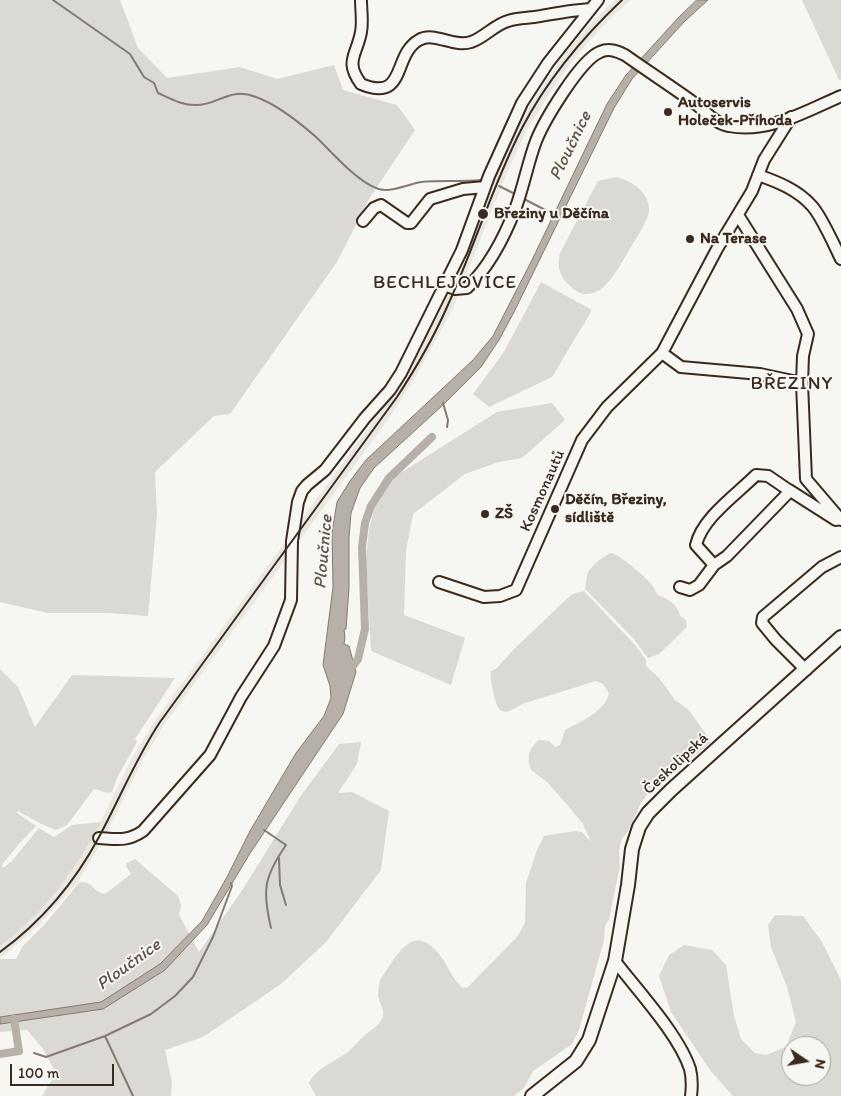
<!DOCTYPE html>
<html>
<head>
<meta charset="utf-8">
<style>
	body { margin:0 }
	#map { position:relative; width:841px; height:1096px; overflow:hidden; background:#f6f6f2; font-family:Itim,sans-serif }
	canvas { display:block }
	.north { position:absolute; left:781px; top:1036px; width:50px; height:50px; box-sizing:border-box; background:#f6f6f2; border:1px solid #aba49d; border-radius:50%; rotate:102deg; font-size:14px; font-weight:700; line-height:20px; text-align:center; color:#3b2a1e }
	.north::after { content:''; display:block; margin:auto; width:18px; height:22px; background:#3b2a1e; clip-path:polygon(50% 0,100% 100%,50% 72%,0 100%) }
	.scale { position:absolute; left:10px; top:1064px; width:104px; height:22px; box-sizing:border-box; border:2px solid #3b2a1e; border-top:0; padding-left:6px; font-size:15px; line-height:18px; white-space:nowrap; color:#3b2a1e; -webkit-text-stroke:4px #f6f6f2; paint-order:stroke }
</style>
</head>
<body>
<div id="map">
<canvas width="841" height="1096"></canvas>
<div class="north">N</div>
<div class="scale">100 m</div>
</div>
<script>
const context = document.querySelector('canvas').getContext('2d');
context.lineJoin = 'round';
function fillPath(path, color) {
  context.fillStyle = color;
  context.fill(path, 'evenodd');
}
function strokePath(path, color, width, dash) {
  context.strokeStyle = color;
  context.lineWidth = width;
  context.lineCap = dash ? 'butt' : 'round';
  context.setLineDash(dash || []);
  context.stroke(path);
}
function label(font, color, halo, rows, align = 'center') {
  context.font = font + ' Itim,sans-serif';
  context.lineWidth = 4;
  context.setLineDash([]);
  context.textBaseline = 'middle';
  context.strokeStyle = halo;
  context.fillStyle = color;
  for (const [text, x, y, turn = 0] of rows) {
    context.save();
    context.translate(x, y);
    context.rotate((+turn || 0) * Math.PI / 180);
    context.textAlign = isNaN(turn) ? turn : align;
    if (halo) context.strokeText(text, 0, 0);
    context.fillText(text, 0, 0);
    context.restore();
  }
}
fillPath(new Path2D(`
	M 615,0 L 630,0 L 603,26 L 575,57 L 553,88 L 526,131 L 507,173 L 452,310 L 415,378 L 387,421 L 164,725 L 142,761 L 103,840 L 77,883 L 40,924 L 0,959 L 0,946 L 32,917 L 68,877 L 94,835 L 133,756 L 156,719 L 378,415 L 407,373 L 443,305 L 497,169 L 521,119 L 567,51 L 595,19 Z`), '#e8e7e2');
fillPath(new Path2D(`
	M 0,0 L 120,0 L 138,48 L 167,78 L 240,67 L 277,79 L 334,65 L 343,90 L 397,105 L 415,130 L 369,199 L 337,262 L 230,414 L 214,416 L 155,472 L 157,515 L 148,616 L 108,613 L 48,613 L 0,602 Z
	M 802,0 L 841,0 L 841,79 L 839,80 Z
	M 617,177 C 632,182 649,191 649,210 C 649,219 636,239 631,247 C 617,270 596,316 566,282 C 559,274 557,264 560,253 L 598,181 Z
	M 541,282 L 592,310 L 552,377 L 489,407 L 473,394 L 504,352 Z
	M 552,403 L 565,420 L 522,458 L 499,462 L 465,474 L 413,514 L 406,551 L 404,615 L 465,638 L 451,685 L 371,651 L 366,560 L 369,530 L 374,509 L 394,477 L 497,412 Z
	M 611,553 C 618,553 651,581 654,588 C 656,590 656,593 657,595 C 668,599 678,604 680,616 L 686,620 L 687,627 L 659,654 L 648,658 L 633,638 L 585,589 C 586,584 586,577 588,572 C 592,566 604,555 611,553 Z
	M 584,591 L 637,647 L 646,660 L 646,666 L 659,678 L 675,700 L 688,709 L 710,740 L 710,743 L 646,796 L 641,803 L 627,833 L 622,838 L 619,851 L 620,866 L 609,919 L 605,926 L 604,940 L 579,1030 L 572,1044 L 533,1071 L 524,1088 L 514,1096 L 316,1096 L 309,1083 C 317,1066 337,1062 350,1050 C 356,1045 360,1039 366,1034 C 371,1030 378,1026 381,1021 C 387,1012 380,1005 378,996 C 378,993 379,988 379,985 C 380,978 385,973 388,968 C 398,953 412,930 431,946 C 447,959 450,978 463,988 L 468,987 L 517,937 L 525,923 L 526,883 L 537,850 L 544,836 L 575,831 L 582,832 L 591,842 L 583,824 L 564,801 L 547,782 L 531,770 C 526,757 529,748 539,740 L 549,741 L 555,747 L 560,745 L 565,730 C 580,722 606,711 609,693 L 603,684 L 596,681 L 522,704 C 502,717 498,714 493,691 C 492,684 490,679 491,671 L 496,669 L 513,650 L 572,594 Z
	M 0,669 L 18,687 L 35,727 L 72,675 L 175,678 L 135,739 L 137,742 L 117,778 L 112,792 L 108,793 L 94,789 L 67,825 L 56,830 L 39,823 L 18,811 L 17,813 L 36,826 L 18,845 L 2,865 L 3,868 L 12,861 L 39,828 L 54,837 L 72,825 L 101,822 C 76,870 43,914 0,946 Z
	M 361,742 L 357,764 L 338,793 L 352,792 L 389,811 L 381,870 L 326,942 L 281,984 L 203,1037 L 165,1050 L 172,1082 L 171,1096 L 42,1096 L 56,1073 L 43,1049 L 27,1030 L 0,1032 L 0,959 L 16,959 L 22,947 L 44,925 L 79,883 C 92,879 92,892 105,894 L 131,874 L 126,866 L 127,863 L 135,859 L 178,896 L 181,905 L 179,915 L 199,952 L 241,892 L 300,797 L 339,744 Z
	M 775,915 L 803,916 L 822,942 L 841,980 L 841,1096 L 733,1096 L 710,1070 L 671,1012 L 659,976 L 669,955 L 684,945 L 712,950 L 726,965 L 734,1016 L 741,1039 L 755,1053 L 766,1055 L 786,1047 L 796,1022 L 787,987 L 771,947 L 768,925 ZM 791,1046 L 821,1046 L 821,1076 L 791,1076 Z`), '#dad9d3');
const water = new Path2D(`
	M 697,0 L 708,0 L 684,22 L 632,79 L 614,108 L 514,312 L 499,340 L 481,367 L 444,404 L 374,468 L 360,488 L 351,513 L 349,538 L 349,588 L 346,629 L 344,630 L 345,637 L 344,644 L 349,646 L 356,672 L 343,714 L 249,855 L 207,925 L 165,970 L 103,1009 L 0,1024 L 0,1017 L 101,1002 L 160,964 L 202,921 L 227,877 L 250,831 L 296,753 L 324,716 L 331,698 L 330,686 L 323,665 L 333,587 L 332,533 L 337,502 L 350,481 L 366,460 L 473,360 L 493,336 L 531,262 L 607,104 L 626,75 L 679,17 Z`);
fillPath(water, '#b6b0a9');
strokePath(water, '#857a71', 1);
strokePath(new Path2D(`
	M 53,0 L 130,54 L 144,77 L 154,83 L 158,93 C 171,99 183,106 198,105 C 219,104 230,87 256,97 C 276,104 300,123 316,137 C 332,152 362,188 384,190 C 395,191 409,184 421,182 C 440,180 461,182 481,180
	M 499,186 L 515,194
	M 524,199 L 555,215
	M 443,403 L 448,420 L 447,427
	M 264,830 L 286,845 C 264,877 262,890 271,928
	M 279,858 L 280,885 L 286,905
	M 105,1036 L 133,1096
	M 34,1053 L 46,1057 L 105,1036 L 151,1014 L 175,996 L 193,977 L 213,937 L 232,886 L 231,883`), '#857a71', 2);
strokePath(new Path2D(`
	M 349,671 L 358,659 L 365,629 L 362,547 L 365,523 L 371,506 L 389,478 L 432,437
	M 0,1054 L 19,1051 L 14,1019`), '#b6b0a9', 8);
const minor = new Path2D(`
	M 361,0 C 361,10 363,22 361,32 C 357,55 344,61 361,84 C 407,103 392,55 419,40 C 434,31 454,48 471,42 C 484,38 494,25 508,21 C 516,18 526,18 534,17 C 553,14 572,10 591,9
	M 758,175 C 778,182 798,190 812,206 C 822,217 834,245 841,259
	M 738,215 L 797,309 L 808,334 L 803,356 L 802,383 L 806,479 L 841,520
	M 363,221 L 374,208 L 381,205 L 407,223 L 411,223 L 430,199 L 463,189 L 485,187
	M 445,285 L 455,289 L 467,288 C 490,266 505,236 516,207 C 524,185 528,162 536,141 C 544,121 580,60 600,52 C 609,48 617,51 625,55 C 649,72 674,88 697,105 C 707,113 716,124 729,126 C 768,134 806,111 841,96
	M 662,353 L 681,367 L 760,374 L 802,383
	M 756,475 L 768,476 L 790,491 L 727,556 L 714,565 L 696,545 C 702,518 737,494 756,475 Z
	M 789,490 L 836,520
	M 439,582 L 484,597 L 500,596 L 516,590 L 582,440 L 607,407 L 662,353 L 717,249 L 752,191 L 764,160 L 791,117
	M 680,587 L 690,590 L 699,585 L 714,565
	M 806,670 L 776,640 L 762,623 L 763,617 L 822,567 L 841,557
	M 99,838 C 116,839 127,842 143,831 L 210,755 L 241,697 L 274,646 L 291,600 L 292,541 L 298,502 L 302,491 L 307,485 L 325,470 L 365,418 L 390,390 L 401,373 L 462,250 L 489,176 L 522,103 L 548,63 L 598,0
	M 615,961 C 638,991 679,1035 690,1069 C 692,1077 692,1088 691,1096`);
const major = new Path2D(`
	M 532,1096 L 576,1061 L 589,1040 L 615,961 L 628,885 L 632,849 L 639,827 L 648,813 L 671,790 L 841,637`);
strokePath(minor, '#3b2a1e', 14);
strokePath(major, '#3b2a1e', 16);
strokePath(minor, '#f6f6f2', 10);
strokePath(major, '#f6f6f2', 12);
strokePath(new Path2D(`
	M 0,952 C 41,922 75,882 99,837 C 120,798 136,758 160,722 L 397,397 C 416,368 433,339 447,307 C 474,249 492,186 522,128 C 547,80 583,37 622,0`), '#3b2a1e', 2);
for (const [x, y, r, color] of [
	[668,112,5,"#3b2a1e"],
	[483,214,6,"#3b2a1e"],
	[690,239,5,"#3b2a1e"],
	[555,509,5,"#3b2a1e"],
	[485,514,5,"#3b2a1e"]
]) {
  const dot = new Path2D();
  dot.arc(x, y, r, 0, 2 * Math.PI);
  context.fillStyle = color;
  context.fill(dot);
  strokePath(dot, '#f6f6f2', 2);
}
label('bold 16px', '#3b2a1e', '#f6f6f2', [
	["Autoservis",678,103],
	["Holeček-Příhoda",678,121],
	["Březiny u Děčína",494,214],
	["Na Terase",700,239],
	["Děčín, Březiny,",565,500],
	["sídliště",565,518],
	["ZŠ",495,514]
], 'left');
label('16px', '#3b2a1e', '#f6f6f2', [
	["Kosmonautů",543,491,-66],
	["Českolipská",676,764,-43]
]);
label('italic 18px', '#605248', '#f6f6f2', [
	["Ploučnice",571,146,-64],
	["Ploučnice",324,552,-85],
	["Ploučnice",129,965,-36]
]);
context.letterSpacing = '1px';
label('19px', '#3b2a1e', '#f6f6f2', [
	["BECHLEJOVICE",445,283],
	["BŘEZINY",792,384]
]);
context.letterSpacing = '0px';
</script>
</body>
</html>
